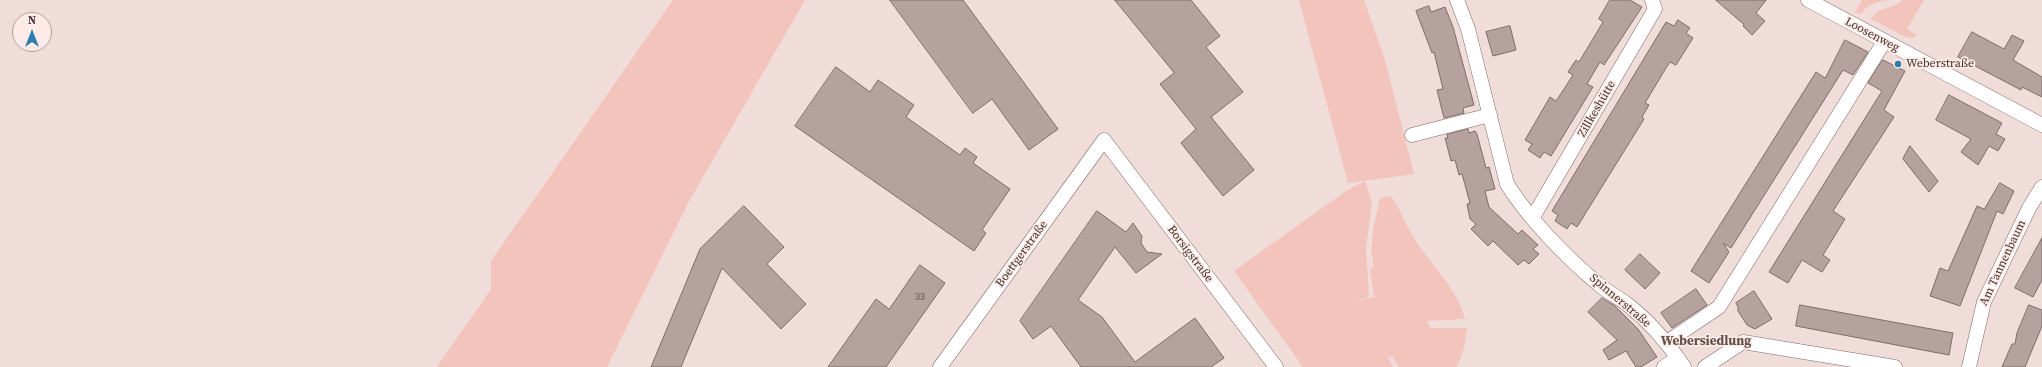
<!DOCTYPE html>
<html>
<head>
<meta charset="utf-8">
<style>
	body { margin:0 }
	#map { position:relative; width:2042px; height:367px; overflow:hidden; background:#f0dcd9; font-family:"Source Serif 4",serif }
	canvas { display:block }
	.north { position:absolute; left:12px; top:12px; width:40px; height:40px; box-sizing:border-box; background:#feeae6; border:1px solid #b0a29e; border-radius:50%; rotate:0deg; font-size:11px; font-weight:700; line-height:16px; text-align:center; color:#3c3533 }
	.north::after { content:''; display:block; margin:auto; width:14px; height:18px; background:#2b7faf; clip-path:polygon(50% 0,100% 100%,50% 72%,0 100%) }
</style>
</head>
<body>
<div id="map">
<canvas width="2042" height="367"></canvas>
<div class="north">N</div>
</div>
<script>
const context = document.querySelector('canvas').getContext('2d');
context.lineJoin = 'round';
function fillPath(path, color) {
  context.fillStyle = color;
  context.fill(path, 'evenodd');
}
function strokePath(path, color, width, dash) {
  context.strokeStyle = color;
  context.lineWidth = width;
  context.lineCap = dash ? 'butt' : 'round';
  context.setLineDash(dash || []);
  context.stroke(path);
}
function label(font, color, halo, rows, align = 'center') {
  context.font = font + ' "Source Serif 4",serif';
  context.lineWidth = 3.5;
  context.setLineDash([]);
  context.textBaseline = 'middle';
  context.strokeStyle = halo;
  context.fillStyle = color;
  for (const [text, x, y, turn = 0] of rows) {
    context.save();
    context.translate(x, y);
    context.rotate((+turn || 0) * Math.PI / 180);
    context.textAlign = isNaN(turn) ? turn : align;
    if (halo) context.strokeText(text, 0, 0);
    context.fillText(text, 0, 0);
    context.restore();
  }
}
fillPath(new Path2D(`
	M 673,0 L 805,0 L 688,203 L 607,367 L 437,367 L 491,289 L 491,261 Z
	M 1299,0 L 1364,0 L 1385,60 L 1414,174 L 1348,183 Z
	M 1862,0 L 1889,0 C 1876,2 1869,3 1861,14 L 1855,12 Z
	M 1903,0 L 1924,0 L 1907,29 L 1917,35 L 1912,38 L 1904,36 L 1871,19 C 1880,5 1890,11 1903,0 Z
	M 1365,181 L 1372,202 L 1366,248 L 1369,297 L 1352,302 L 1374,297 L 1370,268 L 1373,268 L 1373,256 L 1371,256 L 1373,229 L 1380,198 L 1390,196 C 1399,205 1404,222 1411,233 C 1428,263 1456,285 1465,319 L 1427,321 L 1430,328 L 1467,328 C 1465,342 1464,355 1456,367 L 1399,367 L 1393,357 L 1388,357 L 1393,367 L 1303,367 L 1234,271 L 1346,191 Z`), '#f2c4bc');
const building = new Path2D(`
	M 890,0 L 963,0 L 1058,129 L 1029,150 L 992,99 L 973,113 Z
	M 1115,0 L 1191,0 L 1220,36 L 1206,47 L 1243,92 L 1211,117 L 1254,170 L 1223,196 L 1181,143 L 1196,129 L 1160,84 L 1174,73 Z
	M 1610,0 L 1630,0 L 1642,7 L 1604,65 L 1600,62 L 1587,84 L 1593,87 L 1551,156 L 1544,152 L 1540,158 L 1528,150 L 1532,144 L 1525,140 L 1550,97 L 1556,101 L 1564,89 L 1573,75 L 1568,72 L 1576,60 L 1579,62 L 1603,22 L 1599,19 Z
	M 1716,0 L 1766,0 L 1756,13 L 1765,21 L 1752,35 L 1743,26 L 1744,25 Z
	M 1429,6 L 1431,12 L 1445,7 L 1453,27 L 1474,105 L 1463,108 L 1464,113 L 1444,118 L 1437,90 L 1443,89 L 1434,52 L 1432,53 L 1416,11 Z
	M 1678,20 L 1690,28 L 1686,33 L 1693,38 L 1676,65 L 1670,62 L 1666,68 L 1645,103 L 1649,105 L 1642,117 L 1644,119 L 1577,227 L 1571,223 L 1567,229 L 1555,221 L 1558,215 L 1552,211 L 1666,22 L 1674,26 Z
	M 1510,26 L 1516,50 L 1493,56 L 1486,32 Z
	M 1972,32 L 2004,49 L 2012,35 L 2024,41 L 2013,60 L 2042,77 L 2042,97 L 2022,87 L 2021,90 L 1958,57 Z
	M 1845,40 L 1868,52 L 1853,75 L 1843,70 L 1731,248 L 1723,243 L 1729,252 L 1709,283 L 1691,271 L 1816,72 L 1825,78 Z
	M 1883,60 L 1905,71 L 1884,110 L 1894,117 L 1833,211 L 1845,219 L 1823,255 L 1830,260 L 1822,272 L 1802,260 L 1788,283 L 1769,272 L 1882,91 L 1868,83 Z
	M 836,67 L 870,92 L 878,80 L 914,105 L 906,117 L 960,155 L 965,148 L 977,157 L 973,163 L 1010,189 L 982,230 L 986,233 L 974,251 L 795,126 Z
	M 1949,95 L 2002,123 L 1996,134 L 2005,139 L 1998,151 L 1989,146 L 1978,165 L 1961,152 L 1971,139 L 1936,120 Z
	M 1468,129 L 1469,133 L 1475,131 L 1477,134 L 1486,168 L 1489,167 L 1495,189 L 1485,191 L 1489,207 L 1518,234 L 1522,230 L 1538,245 L 1533,249 L 1539,254 L 1529,264 L 1524,260 L 1518,265 L 1493,241 L 1488,246 L 1471,229 L 1476,224 L 1470,219 L 1467,204 L 1470,203 L 1462,174 L 1459,175 L 1455,160 L 1451,161 L 1445,138 L 1448,138 L 1447,135 Z
	M 1910,146 L 1938,181 L 1929,192 L 1903,159 Z
	M 2000,183 L 2014,191 L 2003,214 L 1997,211 L 1960,306 L 1930,296 L 1940,268 L 1948,271 L 1977,206 L 1984,209 Z
	M 744,206 L 784,247 L 767,264 L 806,304 L 781,329 L 722,268 L 681,367 L 651,367 L 700,249 Z
	M 1097,211 L 1126,232 L 1133,223 L 1142,236 L 1141,243 L 1147,252 L 1162,254 L 1136,273 L 1115,247 L 1078,300 L 1102,317 L 1135,362 L 1195,318 L 1224,358 L 1211,367 L 1081,367 L 1051,326 L 1033,339 L 1020,321 Z
	M 2042,238 L 2042,280 L 2033,297 L 2015,288 Z
	M 1640,254 L 1660,273 L 1645,289 L 1625,270 Z
	M 920,265 L 945,283 L 886,367 L 828,367 L 876,299 L 889,309 Z
	M 1696,289 L 1707,305 L 1672,328 L 1661,313 Z
	M 1754,291 L 1772,319 L 1755,329 L 1747,325 L 1738,311 L 1738,307 L 1736,303 Z
	M 1602,298 L 1615,306 L 1638,329 L 1657,357 L 1641,367 L 1636,367 L 1626,351 L 1609,360 L 1603,350 L 1617,340 L 1588,312 Z
	M 1800,305 L 1953,333 L 1949,355 L 1796,326 Z
	M 2029,305 L 2042,310 L 2042,326 L 2025,367 L 2002,367 L 2012,344 L 2015,344 L 2017,333 Z`);
fillPath(building, '#b5a29f');
strokePath(building, '#7e6c6a', 1);
const street = new Path2D(`
	M 1457,0 L 1468,29 L 1507,184 C 1528,218 1566,257 1597,283 C 1606,291 1617,297 1627,304 C 1650,322 1668,343 1684,367
	M 1808,0 L 2042,125
	M 1412,135 L 1490,115
	M 1533,217 L 1655,9 L 1652,0
	M 1667,342 L 1719,307 L 1884,42
	M 940,367 L 1104,140 L 1276,367
	M 1664,367 L 1678,358
	M 1705,367 L 1743,342 L 1895,367
	M 1969,367 L 1984,302 L 2029,208 L 2042,187`);
strokePath(street, '#7b6a67', 15);
strokePath(street, '#fff', 14);
for (const [x, y, r, color] of [
	[1898,64,4,"#2b7faf"]
]) {
  const dot = new Path2D();
  dot.arc(x, y, r, 0, 2 * Math.PI);
  context.fillStyle = color;
  context.fill(dot);
  strokePath(dot, '#feeae6', 1.5);
}
label('10px', '#5a504e', null, [
	["33",920,297]
]);
label('12px', '#3c3533', '#feeae6', [
	["Loosenweg",1872,35,28],
	["Zillkeshütte",1597,109,-60],
	["Boettgerstraße",1022,254,-54],
	["Borsigstraße",1190,254,53],
	["Am Tannenbaum",2003,263,-65],
	["Spinnerstraße",1620,301,40]
]);
label('12px', '#3c3533', '#feeae6', [
	["Weberstraße",1906,64]
], 'left');
label('bold 13px', '#5e4e4b', '#feeae6', [
	["Webersiedlung",1706,342]
]);
</script>
</body>
</html>
